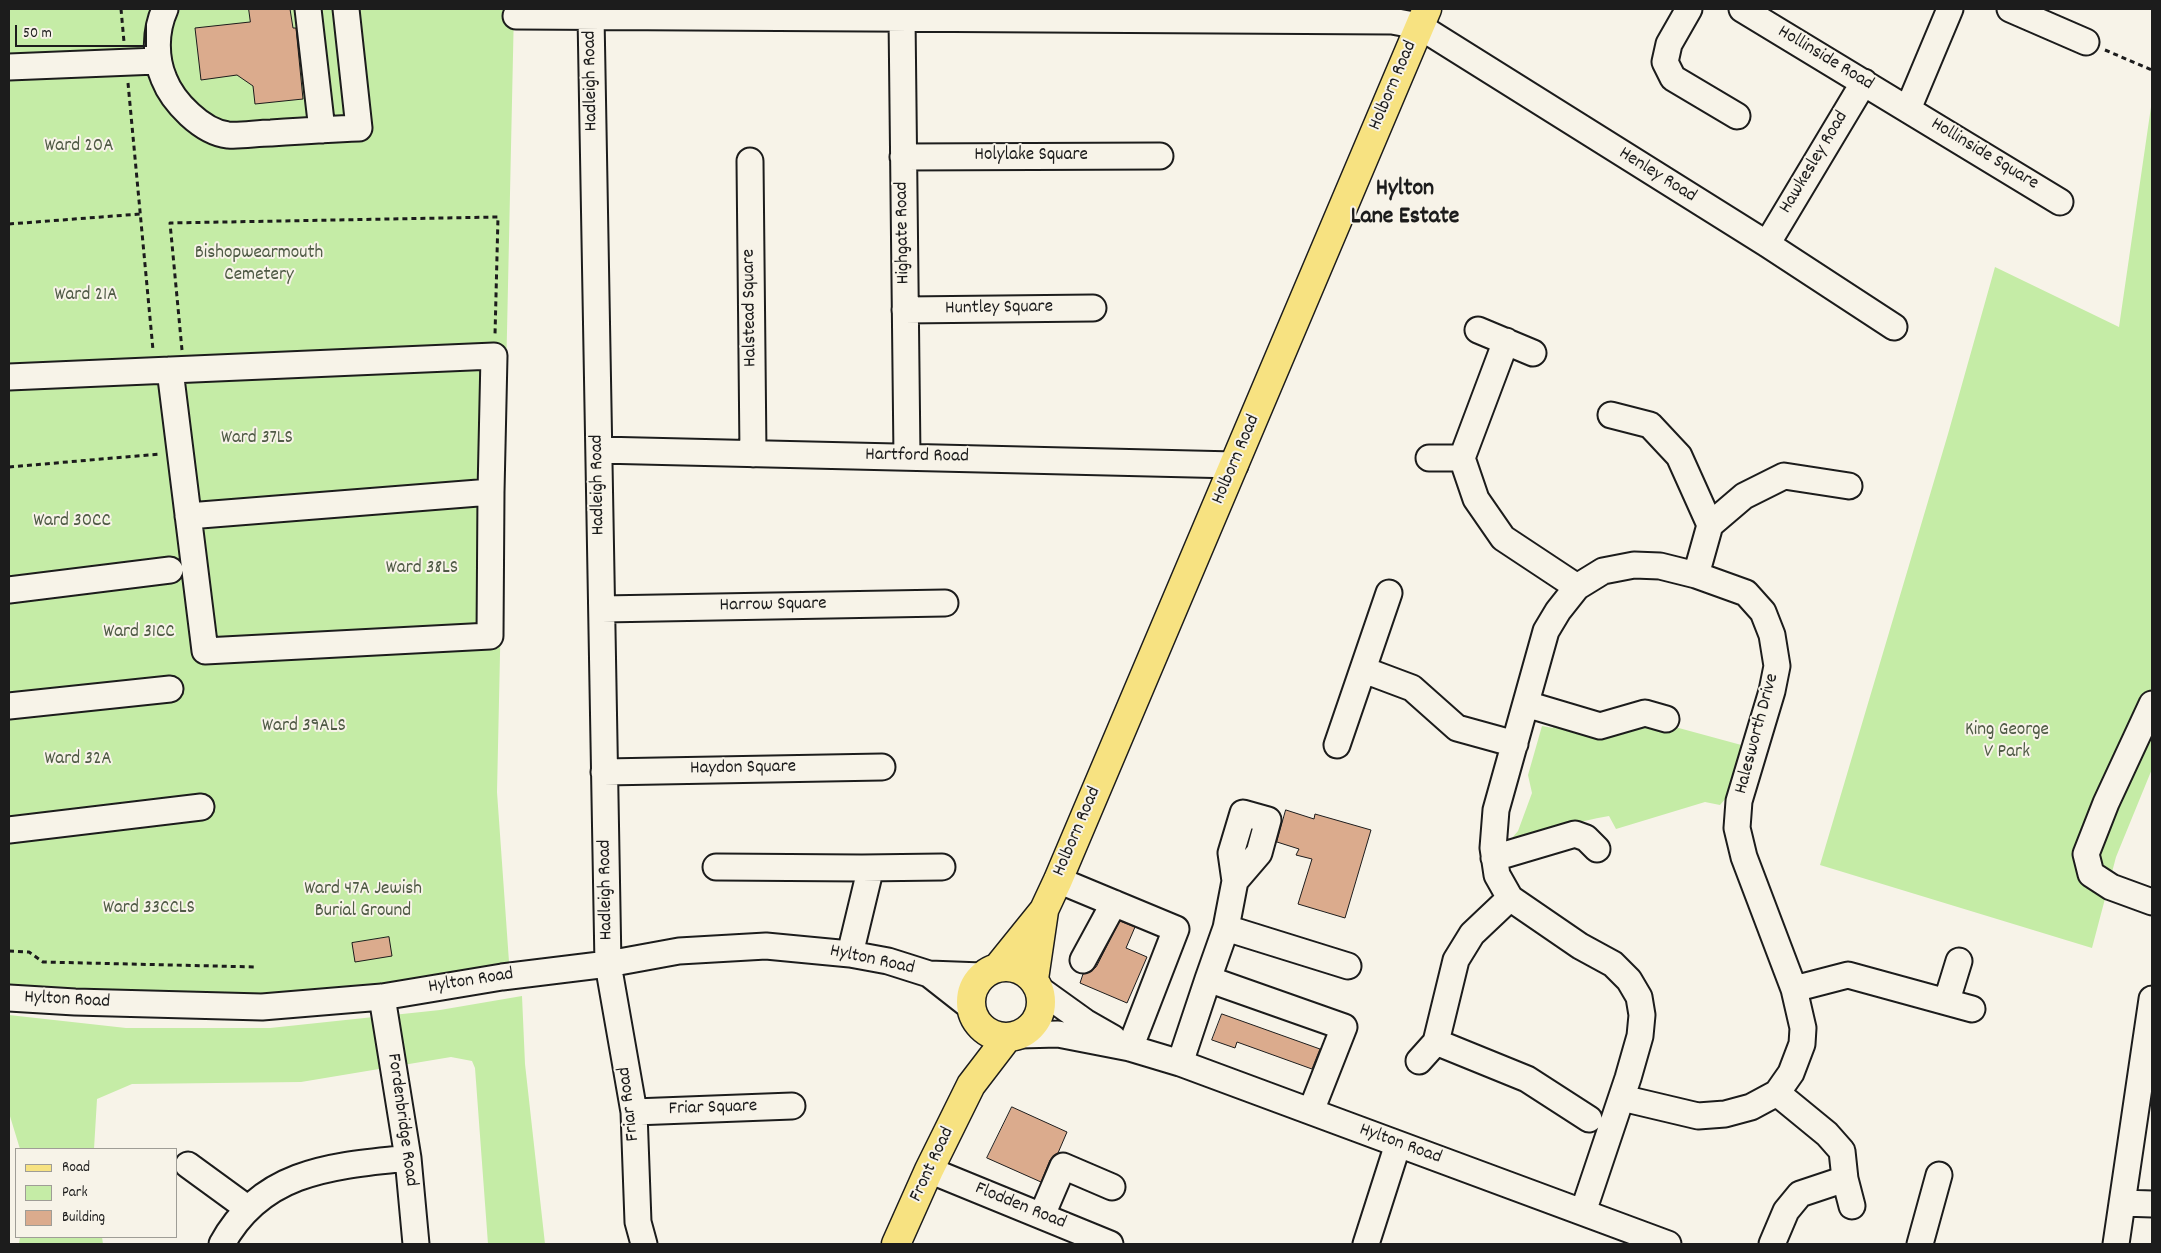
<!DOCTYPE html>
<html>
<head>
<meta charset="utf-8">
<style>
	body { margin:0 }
	#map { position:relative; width:2161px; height:1253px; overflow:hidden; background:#f7f3e8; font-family:Dekko,sans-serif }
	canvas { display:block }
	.frame { position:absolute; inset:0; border:10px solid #1c1c1c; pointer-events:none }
	.legend { position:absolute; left:15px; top:1148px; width:162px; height:90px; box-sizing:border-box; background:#f7f3e8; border:1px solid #9f9d96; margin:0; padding:6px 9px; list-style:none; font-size:15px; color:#1c1c1c }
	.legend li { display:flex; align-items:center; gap:10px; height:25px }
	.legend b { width:25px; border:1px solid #9f9d96 }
	.scale { position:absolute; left:15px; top:25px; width:132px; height:22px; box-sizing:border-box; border:2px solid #1c1c1c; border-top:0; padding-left:6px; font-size:15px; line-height:18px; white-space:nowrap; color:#1c1c1c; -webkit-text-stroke:4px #f7f3e8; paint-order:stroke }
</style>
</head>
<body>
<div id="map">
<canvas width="2161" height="1253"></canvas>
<div class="frame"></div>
<ul class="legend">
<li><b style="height:6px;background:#f7e281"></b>Road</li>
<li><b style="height:14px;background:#c5eca6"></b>Park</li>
<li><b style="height:14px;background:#dbab8d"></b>Building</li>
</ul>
<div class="scale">50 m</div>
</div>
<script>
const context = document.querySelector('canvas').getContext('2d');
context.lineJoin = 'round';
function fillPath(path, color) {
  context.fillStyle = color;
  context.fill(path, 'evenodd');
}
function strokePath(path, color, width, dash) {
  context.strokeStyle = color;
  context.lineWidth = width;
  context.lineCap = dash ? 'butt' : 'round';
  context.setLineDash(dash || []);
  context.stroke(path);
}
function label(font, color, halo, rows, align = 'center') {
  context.font = font + ' Dekko,sans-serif';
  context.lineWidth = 4;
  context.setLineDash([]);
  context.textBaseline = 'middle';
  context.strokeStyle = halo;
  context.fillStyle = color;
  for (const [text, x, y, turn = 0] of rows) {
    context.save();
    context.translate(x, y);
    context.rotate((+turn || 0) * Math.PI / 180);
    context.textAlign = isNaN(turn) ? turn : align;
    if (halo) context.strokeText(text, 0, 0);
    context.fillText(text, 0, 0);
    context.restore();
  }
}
fillPath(new Path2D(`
	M 9,9 L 514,9 L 497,792 L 510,976 L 382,997 L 9,998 Z
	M 2152,100 L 2152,769 L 2116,857 L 2092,948 L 1820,865 L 1948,434 L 1995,267 L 2119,327 Z
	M 1555,718 L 1653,721 L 1745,746 L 1733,790 L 1720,805 L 1705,802 L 1616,829 L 1609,816 C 1576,821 1545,833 1514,844 L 1512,838 L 1518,831 L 1532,793 L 1528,775 L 1542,726 L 1553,728 Z
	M 522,996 L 525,1064 L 545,1244 L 488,1244 L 475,1068 L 472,1061 L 451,1057 L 301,1082 L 132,1084 L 97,1099 L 94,1149 L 20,1149 L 9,1113 L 9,1015 L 126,1028 L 270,1028 L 440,1010 Z
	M 20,1237 L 102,1237 L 103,1244 L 19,1244 Z`), '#c5eca6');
const building = new Path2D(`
	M 249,9 L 290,9 L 293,28 L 296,28 L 303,99 L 255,104 L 253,86 L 237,75 L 201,80 L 195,28 L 250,22 Z
	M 1286,810 L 1314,819 L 1315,814 L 1371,830 L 1345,918 L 1298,904 L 1312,859 L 1296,855 L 1299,849 L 1277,842 Z
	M 1120,921 L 1135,927 L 1126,948 L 1147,957 L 1127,1003 L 1080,983 L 1083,974 L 1090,972 L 1096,967 Z
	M 389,937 L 392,956 L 355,962 L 352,943 Z
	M 1222,1014 L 1320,1049 L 1312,1069 L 1237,1042 L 1235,1048 L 1212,1040 Z
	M 1012,1107 L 1067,1132 L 1058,1153 L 1050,1160 L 1041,1182 L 987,1158 Z`);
fillPath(building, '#dbab8d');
strokePath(building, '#1c1c1c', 1);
const minor = new Path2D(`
	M 165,9 C 155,31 155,58 164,79 C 173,102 202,132 228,135 C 242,136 257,133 271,133 C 300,131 329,129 359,128 L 346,9
	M 308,9 L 322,130
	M 596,9 L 591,16 L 608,964 L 634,1112 L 638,1222 L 644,1244
	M 904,9 L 902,17 L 907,457
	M 1689,9 L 1669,44 L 1665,62 L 1673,78 L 1737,116
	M 1742,9 L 2060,202
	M 2010,9 L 2086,42
	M 516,16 L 1392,21 L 1419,26 L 1767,244 L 1894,327
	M 9,67 L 157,61
	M 1908,109 L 1950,9
	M 903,157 L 1160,156
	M 750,161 L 753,454
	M 1767,244 L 1864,82
	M 905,310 L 1093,308
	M 1478,330 L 1533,353
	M 1506,341 L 1462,458 L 1476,499 L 1503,538 L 1577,587
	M 9,377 L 494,356 L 491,492 L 490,636 L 205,651 L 170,370
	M 1611,415 L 1650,425 L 1679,456 L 1710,525
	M 599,450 L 1235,465
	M 1429,458 L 1462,458
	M 188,516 L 491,492
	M 1696,575 L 1710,525 L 1744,496 L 1784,476 L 1849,486
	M 9,590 L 170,570
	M 602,609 L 945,603
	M 1364,670 L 1412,688 L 1457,728 L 1515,744
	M 1526,704 L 1600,726 L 1645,713 L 1666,719
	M 2152,704 L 2106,803 L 2086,854 L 2091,874 L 2111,887 L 2152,902
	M 9,706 L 170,689
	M 1337,745 L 1389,593
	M 604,772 L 882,767
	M 9,830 L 201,807
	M 1494,858 L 1575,834 L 1586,838 L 1597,849
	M 716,867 L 862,868 L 869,875 L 850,954
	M 862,868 L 942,867
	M 1058,880 L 1176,929 L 1130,1048
	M 1226,928 L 1235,881 L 1259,853 L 1268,820 L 1243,813 L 1231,853 L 1235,881
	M 1083,960 L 1114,903
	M 929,974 L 971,1007
	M 1208,979 L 1226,928 L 1348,966
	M 1039,989 L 1085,1022 L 1113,1038
	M 1794,989 L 1848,975 L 1972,1009
	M 382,997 L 408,1158 L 416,1244
	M 9,998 L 75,1002 L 262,1007 L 382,997 L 502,977 L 608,964 L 679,951 L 766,946 L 850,954 L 888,961 L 929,974 L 982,976
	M 1947,1000 L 1959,961
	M 1020,1035 L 1058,1034 L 1130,1048 L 1180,1063 L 1668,1244
	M 1436,1042 L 1527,1079 L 1589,1119
	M 1419,1061 L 1436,1042 L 1456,960 L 1472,934 L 1510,898
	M 1180,1063 L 1208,979 L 1344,1027 L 1311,1111
	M 1777,1093 L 1827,1134 L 1842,1151 L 1845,1179 L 1852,1206
	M 634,1112 L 792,1106
	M 188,1165 L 247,1208
	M 929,1170 L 1110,1244
	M 2122,1203 L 2152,1204
	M 1583,1212 L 1628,1078 L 1640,1036 L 1642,1015 L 1639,997 L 1629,980 L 1613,964 L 1580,946 L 1510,898 L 1497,875 L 1493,848 L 1496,810 L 1546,631 L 1558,611 L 1577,587 L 1603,571 L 1634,565 L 1660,566 L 1696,575 L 1746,593 L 1763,612 L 1772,635 L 1777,666 L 1772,691 L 1739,801 L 1737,828 L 1744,857 L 1794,989 L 1803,1028 L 1802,1044 L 1791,1073 L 1777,1093 L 1751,1107 L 1725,1114 L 1698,1116 L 1622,1098
	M 1042,1215 L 1063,1166 L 1112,1187
	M 222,1244 C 262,1170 333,1166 408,1158
	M 1366,1244 L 1398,1144
	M 1772,1244 L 1786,1211 L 1800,1194 L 1845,1179
	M 1920,1244 L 1939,1175
	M 2116,1244 L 2152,999`);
const major = new Path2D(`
	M971 1002a35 35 0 1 1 70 0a35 35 0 1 1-70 0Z
	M 998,967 L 1044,910 L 1058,880 L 1427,9
	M 1034,979 L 1044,911
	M 896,1244 L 929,1170 L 971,1085 L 1007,1038`);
strokePath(minor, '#1c1c1c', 29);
strokePath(major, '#1c1c1c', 31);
strokePath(new Path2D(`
	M 121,9 L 124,42
	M 2105,50 L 2152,70
	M 128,83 L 153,350
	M 9,224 L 140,214
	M 182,350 L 170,223 L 498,217 L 495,335
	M 9,467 L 160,454
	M 9,951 L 29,952 L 43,962 L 257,967`), '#1c1c1c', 3, [5, 4]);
strokePath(minor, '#f7f3e8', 25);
strokePath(major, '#f7e281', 28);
label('19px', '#1c1c1c', '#f7f3e8', [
	["Hollinside Road",1825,59,31],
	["Hadleigh Road",592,81,-91],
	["Holborn Road",1394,86,-67],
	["Hollinside Square",1984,155,31],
	["Holylake Square",1031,156],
	["Hawkesley Road",1815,163,-59],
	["Henley Road",1657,176,32],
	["Highgate Road",904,233,-91],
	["Halstead Square",751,308,-91],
	["Huntley Square",999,309,-1],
	["Hartford Road",917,457,1],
	["Holborn Road",1237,460,-67],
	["Hadleigh Road",599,485,-91],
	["Harrow Square",773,606,-1],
	["Halesworth Drive",1758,734,-75],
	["Haydon Square",743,769,-1],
	["Holborn Road",1078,832,-67],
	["Hadleigh Road",607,890,-91],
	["Hylton Road",872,961,12],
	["Hylton Road",471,982,-9],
	["Hylton Road",67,1001,3],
	["Friar Road",630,1104,-97],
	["Friar Square",713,1109,-2],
	["Fordenbridge Road",401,1120,82],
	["Hylton Road",1400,1145,20],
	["Front Road",933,1165,-65],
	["Flodden Road",1020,1207,22]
]);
label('19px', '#4f5a45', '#f7f3e8', [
	["Ward 20A",79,147],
	["Bishopwearmouth",259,254],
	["Cemetery",259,276],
	["Ward 21A",86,296],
	["Ward 37LS",257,439],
	["Ward 30CC",72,522],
	["Ward 38LS",422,569],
	["Ward 31CC",139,633],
	["Ward 39ALS",304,727],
	["King George",2007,731],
	["V Park",2007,753],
	["Ward 32A",78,760],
	["Ward 47A Jewish",363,890],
	["Burial Ground",363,912],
	["Ward 33CCLS",149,909]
]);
label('bold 24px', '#1c1c1c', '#f7f3e8', [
	["Hylton",1405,191],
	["Lane Estate",1405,219]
]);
</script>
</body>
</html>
